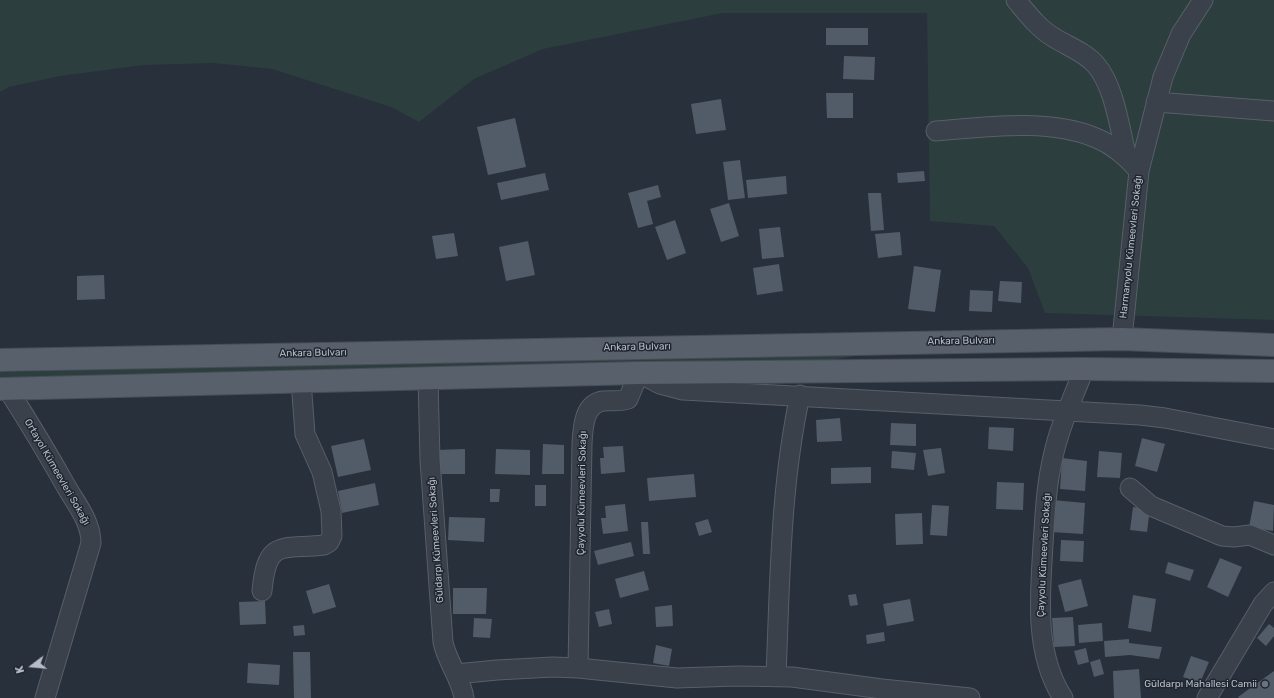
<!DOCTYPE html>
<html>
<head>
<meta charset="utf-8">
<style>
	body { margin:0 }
	#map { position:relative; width:1274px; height:698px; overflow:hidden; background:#27303b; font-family:Rubik,sans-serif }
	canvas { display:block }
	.north { position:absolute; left:12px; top:646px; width:40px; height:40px; -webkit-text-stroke:3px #1f2630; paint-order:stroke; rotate:254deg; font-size:11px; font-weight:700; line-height:16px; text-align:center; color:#b6bdc6 }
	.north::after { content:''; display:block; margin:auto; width:14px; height:18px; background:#b6bdc6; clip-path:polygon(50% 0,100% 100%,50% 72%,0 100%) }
</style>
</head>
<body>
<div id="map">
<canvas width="1274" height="698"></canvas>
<div class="north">K</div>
</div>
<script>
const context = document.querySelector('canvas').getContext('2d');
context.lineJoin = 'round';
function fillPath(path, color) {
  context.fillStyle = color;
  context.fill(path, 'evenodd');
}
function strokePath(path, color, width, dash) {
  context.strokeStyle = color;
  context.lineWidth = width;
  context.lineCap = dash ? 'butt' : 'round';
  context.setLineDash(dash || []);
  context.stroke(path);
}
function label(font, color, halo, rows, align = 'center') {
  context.font = font + ' Rubik,sans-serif';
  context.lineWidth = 3;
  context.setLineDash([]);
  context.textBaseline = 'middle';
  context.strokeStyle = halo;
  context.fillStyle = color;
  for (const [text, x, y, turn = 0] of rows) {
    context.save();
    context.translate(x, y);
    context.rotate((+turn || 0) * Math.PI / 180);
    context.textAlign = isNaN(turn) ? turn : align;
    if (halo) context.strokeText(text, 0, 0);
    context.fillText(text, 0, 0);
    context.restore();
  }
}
fillPath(new Path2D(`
	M 0,0 L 1274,0 L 1274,320 L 1045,313 L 1028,268 L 994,226 L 930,221 L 927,13 L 723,13 L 543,49 L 474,79 L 419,122 L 391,107 L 272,69 L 213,63 L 144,65 L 60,76 L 9,87 L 0,92 Z
	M 825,354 L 855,356 L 825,361 L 0,378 L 0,372 Z`), '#2c3e3e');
fillPath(new Path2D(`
	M 826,28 L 868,28 L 868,45 L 826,45 Z
	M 844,56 L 875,57 L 874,80 L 843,79 Z
	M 826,93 L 853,93 L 853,118 L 827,118 Z
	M 721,99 L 726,130 L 696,134 L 691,104 Z
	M 515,118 L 526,167 L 488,175 L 477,127 Z
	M 740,160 L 745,198 L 728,200 L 723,162 Z
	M 924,171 L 925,181 L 898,183 L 897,173 Z
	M 545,173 L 549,190 L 501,200 L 497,183 Z
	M 786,176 L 787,194 L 748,198 L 746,180 Z
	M 658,185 L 661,197 L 647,201 L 653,224 L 638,228 L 628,193 Z
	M 868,193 L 881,193 L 884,230 L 871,231 Z
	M 729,203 L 739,236 L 721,242 L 710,209 Z
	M 675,220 L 686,253 L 667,260 L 655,227 Z
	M 780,227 L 784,257 L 762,259 L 759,229 Z
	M 900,232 L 902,255 L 878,258 L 875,234 Z
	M 454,233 L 458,256 L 436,259 L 432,236 Z
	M 528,241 L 535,275 L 506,281 L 499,247 Z
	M 779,264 L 783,291 L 757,295 L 753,268 Z
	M 914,266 L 941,270 L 935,312 L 908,309 Z
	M 104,275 L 105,299 L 77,300 L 77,276 Z
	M 1000,281 L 1022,282 L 1021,303 L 998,301 Z
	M 970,290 L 993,291 L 992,312 L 969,311 Z
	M 840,418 L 842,441 L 817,442 L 816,420 Z
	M 891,423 L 916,424 L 916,446 L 890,445 Z
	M 989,427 L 1014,428 L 1013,451 L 988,449 Z
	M 1142,438 L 1165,444 L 1157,472 L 1135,466 Z
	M 364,439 L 371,470 L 338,477 L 331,446 Z
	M 543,444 L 564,445 L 564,474 L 542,474 Z
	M 623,446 L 625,472 L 601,474 L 600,458 L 604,458 L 603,447 Z
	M 941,448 L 945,473 L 928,476 L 923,450 Z
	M 465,449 L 465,474 L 436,474 L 436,450 Z
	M 496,449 L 530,450 L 530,475 L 495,474 Z
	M 892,451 L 916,453 L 914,470 L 891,468 Z
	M 1099,451 L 1122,453 L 1120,478 L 1097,477 Z
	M 1062,458 L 1087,461 L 1085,491 L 1060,489 Z
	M 871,467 L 871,483 L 831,484 L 831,468 Z
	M 694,474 L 696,497 L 649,501 L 647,478 Z
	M 997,482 L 1024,483 L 1023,510 L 996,509 Z
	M 375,483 L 379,505 L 342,513 L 338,491 Z
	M 535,485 L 546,485 L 546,506 L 535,506 Z
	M 490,489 L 500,489 L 499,502 L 490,502 Z
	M 1053,500 L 1085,503 L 1083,534 L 1051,532 Z
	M 1254,501 L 1274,505 L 1273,531 L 1249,527 Z
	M 625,504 L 628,531 L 603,534 L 601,518 L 606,518 L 605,506 Z
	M 932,505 L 949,506 L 947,536 L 930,535 Z
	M 1133,507 L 1150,509 L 1147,532 L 1130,530 Z
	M 922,513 L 923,544 L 896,545 L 895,514 Z
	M 449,517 L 485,518 L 484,542 L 448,540 Z
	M 708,519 L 712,532 L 699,536 L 695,523 Z
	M 641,522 L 648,522 L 650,554 L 643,554 Z
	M 1061,540 L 1084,541 L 1083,562 L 1060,561 Z
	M 631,542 L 634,556 L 598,565 L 594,551 Z
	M 1220,558 L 1242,567 L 1228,597 L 1207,587 Z
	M 1168,562 L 1194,570 L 1190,581 L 1165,573 Z
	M 644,571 L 649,590 L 620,598 L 615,579 Z
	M 1081,579 L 1088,606 L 1065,612 L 1058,585 Z
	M 329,584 L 336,607 L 313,614 L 306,591 Z
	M 453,588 L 487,588 L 486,614 L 453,614 Z
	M 856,594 L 858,605 L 850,606 L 848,595 Z
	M 1133,595 L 1156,599 L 1151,632 L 1128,628 Z
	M 910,599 L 914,621 L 887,626 L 883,604 Z
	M 265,601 L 266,624 L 240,625 L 239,602 Z
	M 672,605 L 673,626 L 656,627 L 655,607 Z
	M 609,609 L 612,624 L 599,627 L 595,612 Z
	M 1073,617 L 1075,646 L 1054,647 L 1052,618 Z
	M 474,618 L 492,619 L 490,638 L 473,637 Z
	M 1102,623 L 1103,641 L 1079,643 L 1078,625 Z
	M 1269,624 L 1274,628 L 1274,636 L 1266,646 L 1257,638 Z
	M 304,625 L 305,635 L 294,636 L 293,626 Z
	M 884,632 L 885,641 L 867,644 L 866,635 Z
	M 1129,639 L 1129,643 L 1162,647 L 1159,659 L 1130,655 L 1105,657 L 1104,641 Z
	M 656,645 L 672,649 L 669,666 L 653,663 Z
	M 1086,648 L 1089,662 L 1078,665 L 1074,651 Z
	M 293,652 L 310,652 L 311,698 L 294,698 Z
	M 1191,656 L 1209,662 L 1200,683 L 1183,677 Z
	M 1100,659 L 1104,674 L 1094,677 L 1090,662 Z
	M 248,663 L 280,665 L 279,685 L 247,683 Z
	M 1139,669 L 1141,698 L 1114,698 L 1113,671 Z
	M 1274,671 L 1274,698 L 1239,698 L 1238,697 Z`), '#525b68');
const minor = new Path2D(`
	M 1016,0 C 1027,13 1038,28 1053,37 C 1067,46 1085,52 1096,65 C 1115,87 1120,131 1127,158
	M 1156,102 L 1274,111
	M 936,131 C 986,127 1049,118 1096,138 C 1114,145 1127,157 1139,171
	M 1122,339 L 1139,171 L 1163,77 L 1181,34 L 1203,0
	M 428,378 L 430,460 L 443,642 C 447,662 461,678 464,698
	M 7,388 C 28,421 48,454 67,488 C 77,505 91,522 91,543 L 45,698
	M 1130,488 L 1151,506 L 1222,536 L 1234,537 L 1250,535 L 1274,545
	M 262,591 C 267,538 281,550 324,545 L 329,542 L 332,536 L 331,511 L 322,472 L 305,434 L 301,381
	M 578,668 L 582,444 C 583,429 583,404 603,401 C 612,400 620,402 628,399 L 639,373 L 660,384 L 683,390 L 1140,415 L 1165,418 L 1274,439
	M 456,674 L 497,670 L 553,667 L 578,668 L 677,678 L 738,676 L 792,677 L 882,689 L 970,698
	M 776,676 C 780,581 780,488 800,395
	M 1063,698 C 1034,653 1040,596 1043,545 C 1045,516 1046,486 1053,457 C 1059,427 1073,398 1084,369
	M 1207,698 L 1263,604 L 1274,592`);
const major = new Path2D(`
	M 0,360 L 1122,339 L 1274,345
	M 0,389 L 639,373 L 1084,369 L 1274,371`);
strokePath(minor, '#585f69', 21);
strokePath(major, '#464d57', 24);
strokePath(minor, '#3a414b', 19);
strokePath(major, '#58606b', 22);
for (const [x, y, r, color] of [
	[1265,684,4,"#6b7280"]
]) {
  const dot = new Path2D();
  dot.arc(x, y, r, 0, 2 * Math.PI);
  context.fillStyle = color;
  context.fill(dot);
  strokePath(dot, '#1f2630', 1.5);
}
label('10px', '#b6bdc6', '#1f2630', [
	["Harmanyolu Kümeevleri Sokağı",1131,247,-84],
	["Ankara Bulvarı",961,341,-1],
	["Ankara Bulvarı",637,347,-1],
	["Ankara Bulvarı",313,353,-1],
	["Ortayol Kümeevleri Sokağı",57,472,60],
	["Çayyolu Kümeevleri Sokağı",582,493,-89],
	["Güldarpı Kümeevleri Sokağı",436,540,-94],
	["Çayyolu Kümeevleri Sokağı",1044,555,-87]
]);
label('10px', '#b6bdc6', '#1f2630', [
	["Güldarpı Mahallesi Camii",1257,684]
], 'right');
</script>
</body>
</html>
